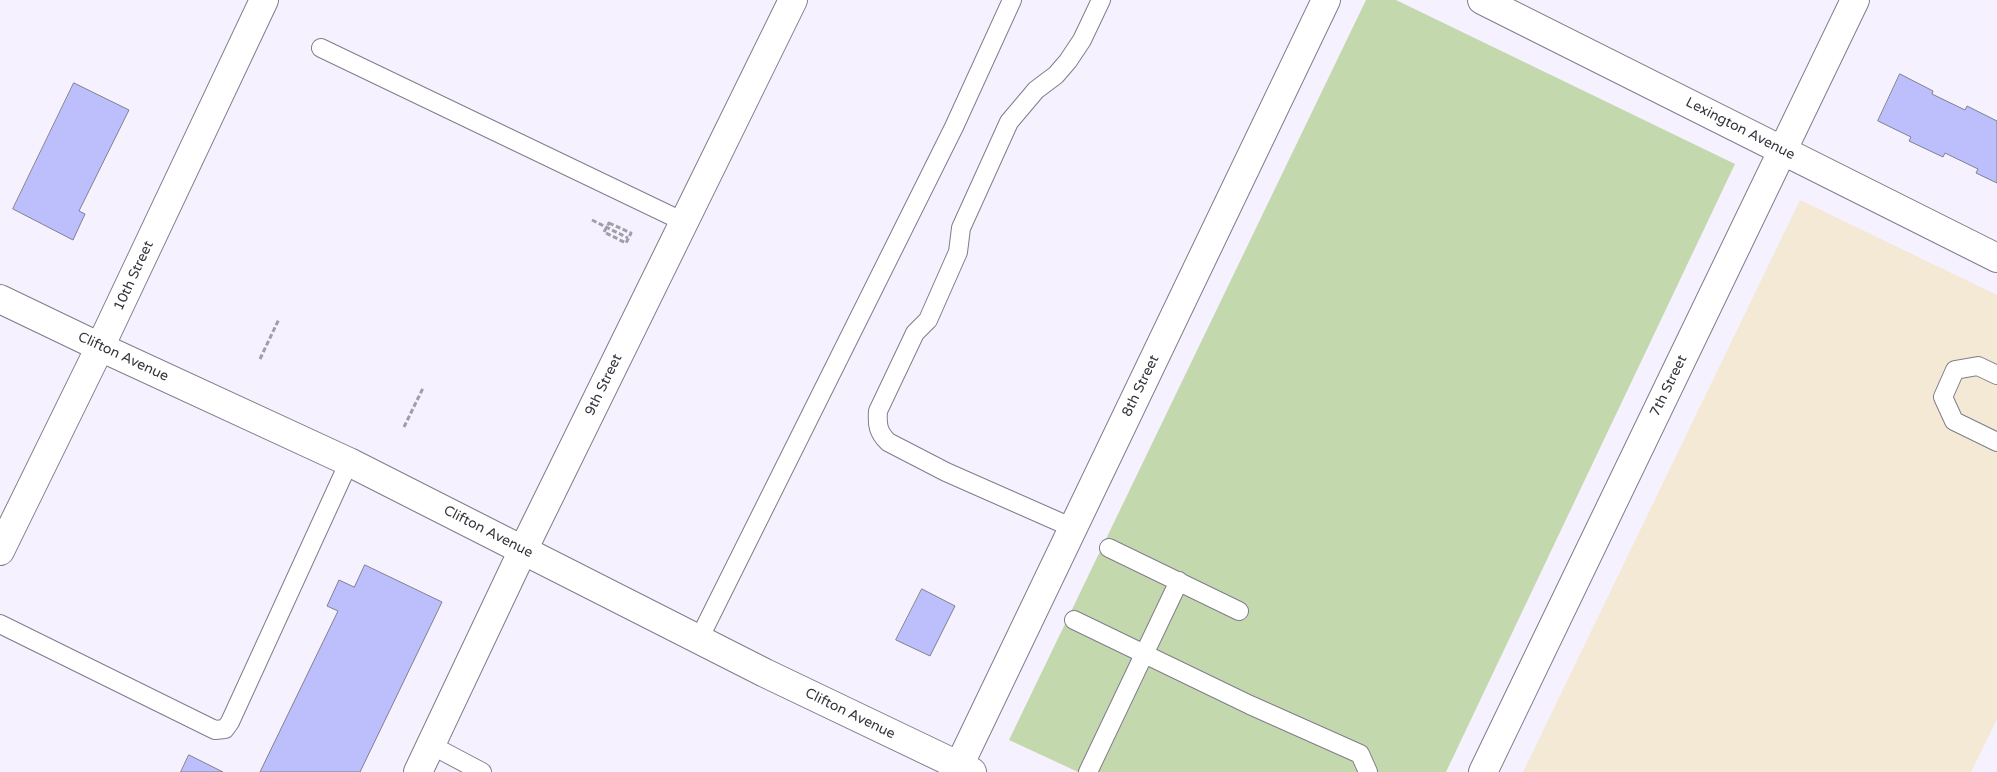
<!DOCTYPE html>
<html>
<head>
<meta charset="utf-8">
<style>
	body { margin:0 }
	canvas { display:block; background:#f6f1ff }
</style>
</head>
<body>
<canvas width="1997" height="772"></canvas>
<script>
const context = document.querySelector('canvas').getContext('2d');
context.lineJoin = 'round';
function fillPath(path, color) {
  context.fillStyle = color;
  context.fill(path, 'evenodd');
}
function strokePath(path, color, width, dash) {
  context.strokeStyle = color;
  context.lineWidth = width;
  context.lineCap = dash ? 'butt' : 'round';
  context.setLineDash(dash || []);
  context.stroke(path);
}
function label(font, color, halo, rows, align = 'center') {
  context.font = font + ' "Varela Round",sans-serif';
  context.lineWidth = 5;
  context.setLineDash([]);
  context.textBaseline = 'middle';
  context.strokeStyle = halo;
  context.fillStyle = color;
  for (const [text, x, y, turn = 0] of rows) {
    context.save();
    context.translate(x, y);
    context.rotate((+turn || 0) * Math.PI / 180);
    context.textAlign = isNaN(turn) ? turn : align;
    if (halo) context.strokeText(text, 0, 0);
    context.fillText(text, 0, 0);
    context.restore();
  }
}
fillPath(new Path2D(`
	M 1800,200 L 1997,295 L 1997,719 L 1971,772 L 1523,772 Z`), '#f3e9d4');
fillPath(new Path2D(`
	M 1366,0 L 1396,0 L 1735,164 L 1446,772 L 1078,772 L 1009,740 Z`), '#c4d8ae');
const building = new Path2D(`
	M 1900,74 L 1933,91 L 1932,94 L 1965,110 L 1967,106 L 1997,121 L 1997,183 L 1976,173 L 1978,169 L 1945,153 L 1943,157 L 1909,141 L 1911,137 L 1878,121 Z
	M 74,83 L 129,110 L 79,211 L 85,214 L 73,240 L 13,209 Z
	M 365,565 L 442,602 L 360,772 L 260,772 L 338,611 L 327,606 L 339,580 L 354,587 Z
	M 922,589 L 955,606 L 930,656 L 896,640 Z
	M 189,755 L 223,772 L 181,772 Z`);
fillPath(building, '#bdbffd');
strokePath(building, '#7f808f', 1);
const lane = new Path2D(`
	M 321,48 L 684,222
	M 1997,375 L 1978,366 L 1955,370 L 1943,397 L 1954,421 L 1997,442
	M 1073,528 L 946,472 L 888,442 C 878,432 877,425 878,411 L 915,333 L 928,320 L 958,252 L 961,228 L 1009,122 L 1036,90 L 1056,75 L 1068,61 L 1082,40 L 1101,0
	M 1109,548 L 1239,611
	M 1074,620 L 1250,705 L 1360,754 L 1368,772
	M 0,624 L 215,730 L 225,729 L 230,722 L 349,462
	M 699,639 L 954,127 L 1012,0
	M 431,745 L 482,772
	M 1088,772 L 1179,581`);
const street = new Path2D(`
	M 1482,0 L 1997,258
	M 0,551 L 100,347 L 264,0
	M 956,772 L 1326,0
	M 1483,772 L 1855,0`);
const secondary = new Path2D(`
	M 0,299 L 100,347 L 349,462 L 765,673 L 972,772
	M 418,772 L 523,550 L 793,0`);
strokePath(lane, '#817c8b', 20);
strokePath(street, '#817c8b', 30);
strokePath(secondary, '#817c8b', 30);
strokePath(new Path2D(`
	M 592,220 L 628,238
	M 609,223 L 631,233 L 626,243 L 604,232 Z
	M 260,359 L 279,319
	M 404,427 L 423,388`), '#a29ea9', 3, [5, 2.5]);
strokePath(lane, '#fff', 18);
strokePath(street, '#fff', 28);
strokePath(secondary, '#fff', 28);
label('14px', '#36343b', '#fff', [
	["Lexington Avenue",1740,129,27],
	["10th Street",134,276,-65],
	["Clifton Avenue",123,357,25],
	["9th Street",604,385,-64],
	["8th Street",1141,386,-64],
	["7th Street",1669,386,-64],
	["Clifton Avenue",488,532,27],
	["Clifton Avenue",850,714,26]
]);
</script>
</body>
</html>
